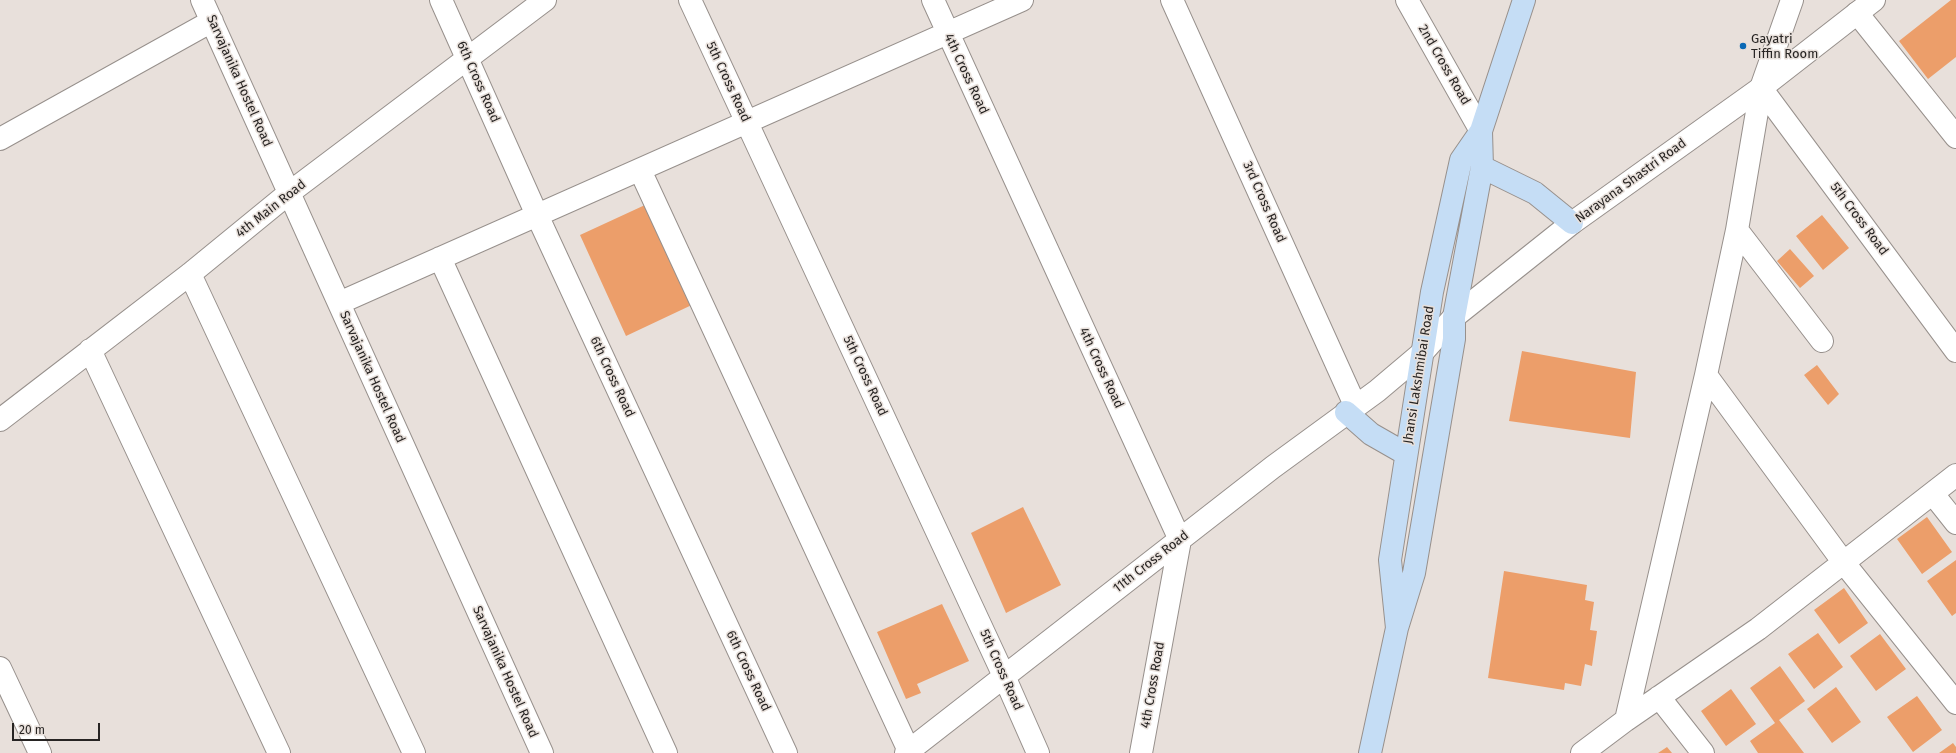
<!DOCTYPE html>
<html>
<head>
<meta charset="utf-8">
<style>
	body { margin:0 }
	#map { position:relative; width:1956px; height:753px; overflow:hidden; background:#e8e0db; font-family:"Fira Sans",sans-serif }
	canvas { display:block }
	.scale { position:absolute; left:12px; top:723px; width:88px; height:18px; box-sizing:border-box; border:2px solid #272423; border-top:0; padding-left:5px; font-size:12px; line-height:14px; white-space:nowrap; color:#272423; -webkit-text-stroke:3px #e8e0db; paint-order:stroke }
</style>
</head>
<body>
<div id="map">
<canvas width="1956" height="753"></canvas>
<div class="scale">20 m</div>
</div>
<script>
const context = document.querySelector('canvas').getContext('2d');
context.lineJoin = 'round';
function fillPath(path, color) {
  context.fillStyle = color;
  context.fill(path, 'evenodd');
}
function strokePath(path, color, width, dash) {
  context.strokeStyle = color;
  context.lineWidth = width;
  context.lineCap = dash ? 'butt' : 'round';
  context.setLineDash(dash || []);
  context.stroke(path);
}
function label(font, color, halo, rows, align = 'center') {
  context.font = font + ' "Fira Sans",sans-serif';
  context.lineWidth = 3;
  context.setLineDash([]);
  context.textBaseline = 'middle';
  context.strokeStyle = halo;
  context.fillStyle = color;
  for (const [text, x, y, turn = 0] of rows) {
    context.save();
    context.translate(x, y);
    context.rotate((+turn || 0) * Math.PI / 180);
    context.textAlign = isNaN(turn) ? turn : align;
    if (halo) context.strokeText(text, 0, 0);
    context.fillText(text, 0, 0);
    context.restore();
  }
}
fillPath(new Path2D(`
	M 1951,0 L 1956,0 L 1956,57 L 1928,79 L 1899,41 Z
	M 645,205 L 696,303 L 626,336 L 580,235 Z
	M 1822,215 L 1849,248 L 1823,270 L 1796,236 Z
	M 1790,249 L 1814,276 L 1800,288 L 1777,261 Z
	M 1522,351 L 1636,372 L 1630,438 L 1509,421 Z
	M 1817,365 L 1839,394 L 1828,405 L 1804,375 Z
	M 1023,507 L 1061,585 L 1006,613 L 971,533 Z
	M 1927,517 L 1952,552 L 1922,574 L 1897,539 Z
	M 1956,560 L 1956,613 L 1952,616 L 1927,581 Z
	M 1504,571 L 1587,585 L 1585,600 L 1594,602 L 1590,630 L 1597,631 L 1592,666 L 1585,664 L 1581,686 L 1565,683 L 1564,690 L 1488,678 Z
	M 1844,588 L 1868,623 L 1839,644 L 1814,610 Z
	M 942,604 L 969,661 L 917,684 L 921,693 L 906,699 L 877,632 Z
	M 1818,633 L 1843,667 L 1814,689 L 1788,654 Z
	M 1880,634 L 1906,669 L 1876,691 L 1850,656 Z
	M 1780,666 L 1805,701 L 1779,720 L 1804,753 L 1758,753 L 1750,741 L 1775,723 L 1750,688 Z
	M 1836,687 L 1861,722 L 1832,743 L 1807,709 Z
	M 1731,689 L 1756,724 L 1726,746 L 1701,711 Z
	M 1917,696 L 1942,730 L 1913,752 L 1887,717 Z
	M 1953,743 L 1956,747 L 1956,753 L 1939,753 Z
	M 1667,747 L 1672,753 L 1658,753 Z`), '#ec9e6a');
const minor = new Path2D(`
	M 202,0 L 542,753
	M 441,0 L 537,215 L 786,753
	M 690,0 L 1004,676 L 1038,753
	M 933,0 L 1180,540 L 1141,753
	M 1172,0 L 1355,405
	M 1407,0 L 1481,131
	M 1857,13 L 1956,137
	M 1761,88 L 1956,351
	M 0,139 L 212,21
	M 640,170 L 909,751
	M 1737,230 L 1822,341
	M 440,258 L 666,753
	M 190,274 L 414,753
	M 339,303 L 1022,0
	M 90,350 L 279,753
	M 1706,375 L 1844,563 L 1956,703
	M 0,420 L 190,274 L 289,193 L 545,0
	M 1933,494 L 1956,523
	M 0,668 L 40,753
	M 1659,697 L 1703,753
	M 1626,720 L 1706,375 L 1737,230 L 1761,88 L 1792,0
	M 906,753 L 1273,467 L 1377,391 L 1422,353
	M 1582,753 L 1626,720 L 1758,629 L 1956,475`);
const tertiary = new Path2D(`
	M 1422,353 L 1454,317 L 1572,223 L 1761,88 L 1874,0`);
const secondary = new Path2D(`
	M 1482,167 L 1535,193 L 1572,223
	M 1346,412 L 1371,434 L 1406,454
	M 1397,628 L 1390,560 L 1432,292 L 1461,160 L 1481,131 L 1524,0
	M 1370,753 L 1397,628 L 1414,573 L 1454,339 L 1454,317 L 1482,167 L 1481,131`);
strokePath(minor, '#97908c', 24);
strokePath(tertiary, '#97908c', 24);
strokePath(secondary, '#97908c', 24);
strokePath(minor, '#fff', 22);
strokePath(tertiary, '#fff', 22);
strokePath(secondary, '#c5ddf5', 22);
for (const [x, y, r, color] of [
	[1743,46,4,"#0968b5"]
]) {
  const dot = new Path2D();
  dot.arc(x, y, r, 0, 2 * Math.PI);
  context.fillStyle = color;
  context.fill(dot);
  strokePath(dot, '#e8e0db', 1.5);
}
label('13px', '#272423', '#e8e0db', [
	["Gayatri",1751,39],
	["Tiffin Room",1751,54]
], 'left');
label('13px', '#272423', '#e8e0db', [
	["2nd Cross Road",1444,65,60],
	["4th Cross Road",966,74,65],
	["Sarvajanika Hostel Road",239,81,66],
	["6th Cross Road",478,82,66],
	["5th Cross Road",728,82,65],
	["Narayana Shastri Road",1631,181,-36],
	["3rd Cross Road",1264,202,66],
	["4th Main Road",271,209,-38],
	["5th Cross Road",1859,219,53],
	["4th Cross Road",1101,368,65],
	["Jhansi Lakshmibai Road",1419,375,-81],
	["5th Cross Road",865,376,65],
	["Sarvajanika Hostel Road",372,377,66],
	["6th Cross Road",612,377,65],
	["11th Cross Road",1151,562,-38],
	["5th Cross Road",1001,670,66],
	["6th Cross Road",748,671,65],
	["Sarvajanika Hostel Road",505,672,66],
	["4th Cross Road",1153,685,-80]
]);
</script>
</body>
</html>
